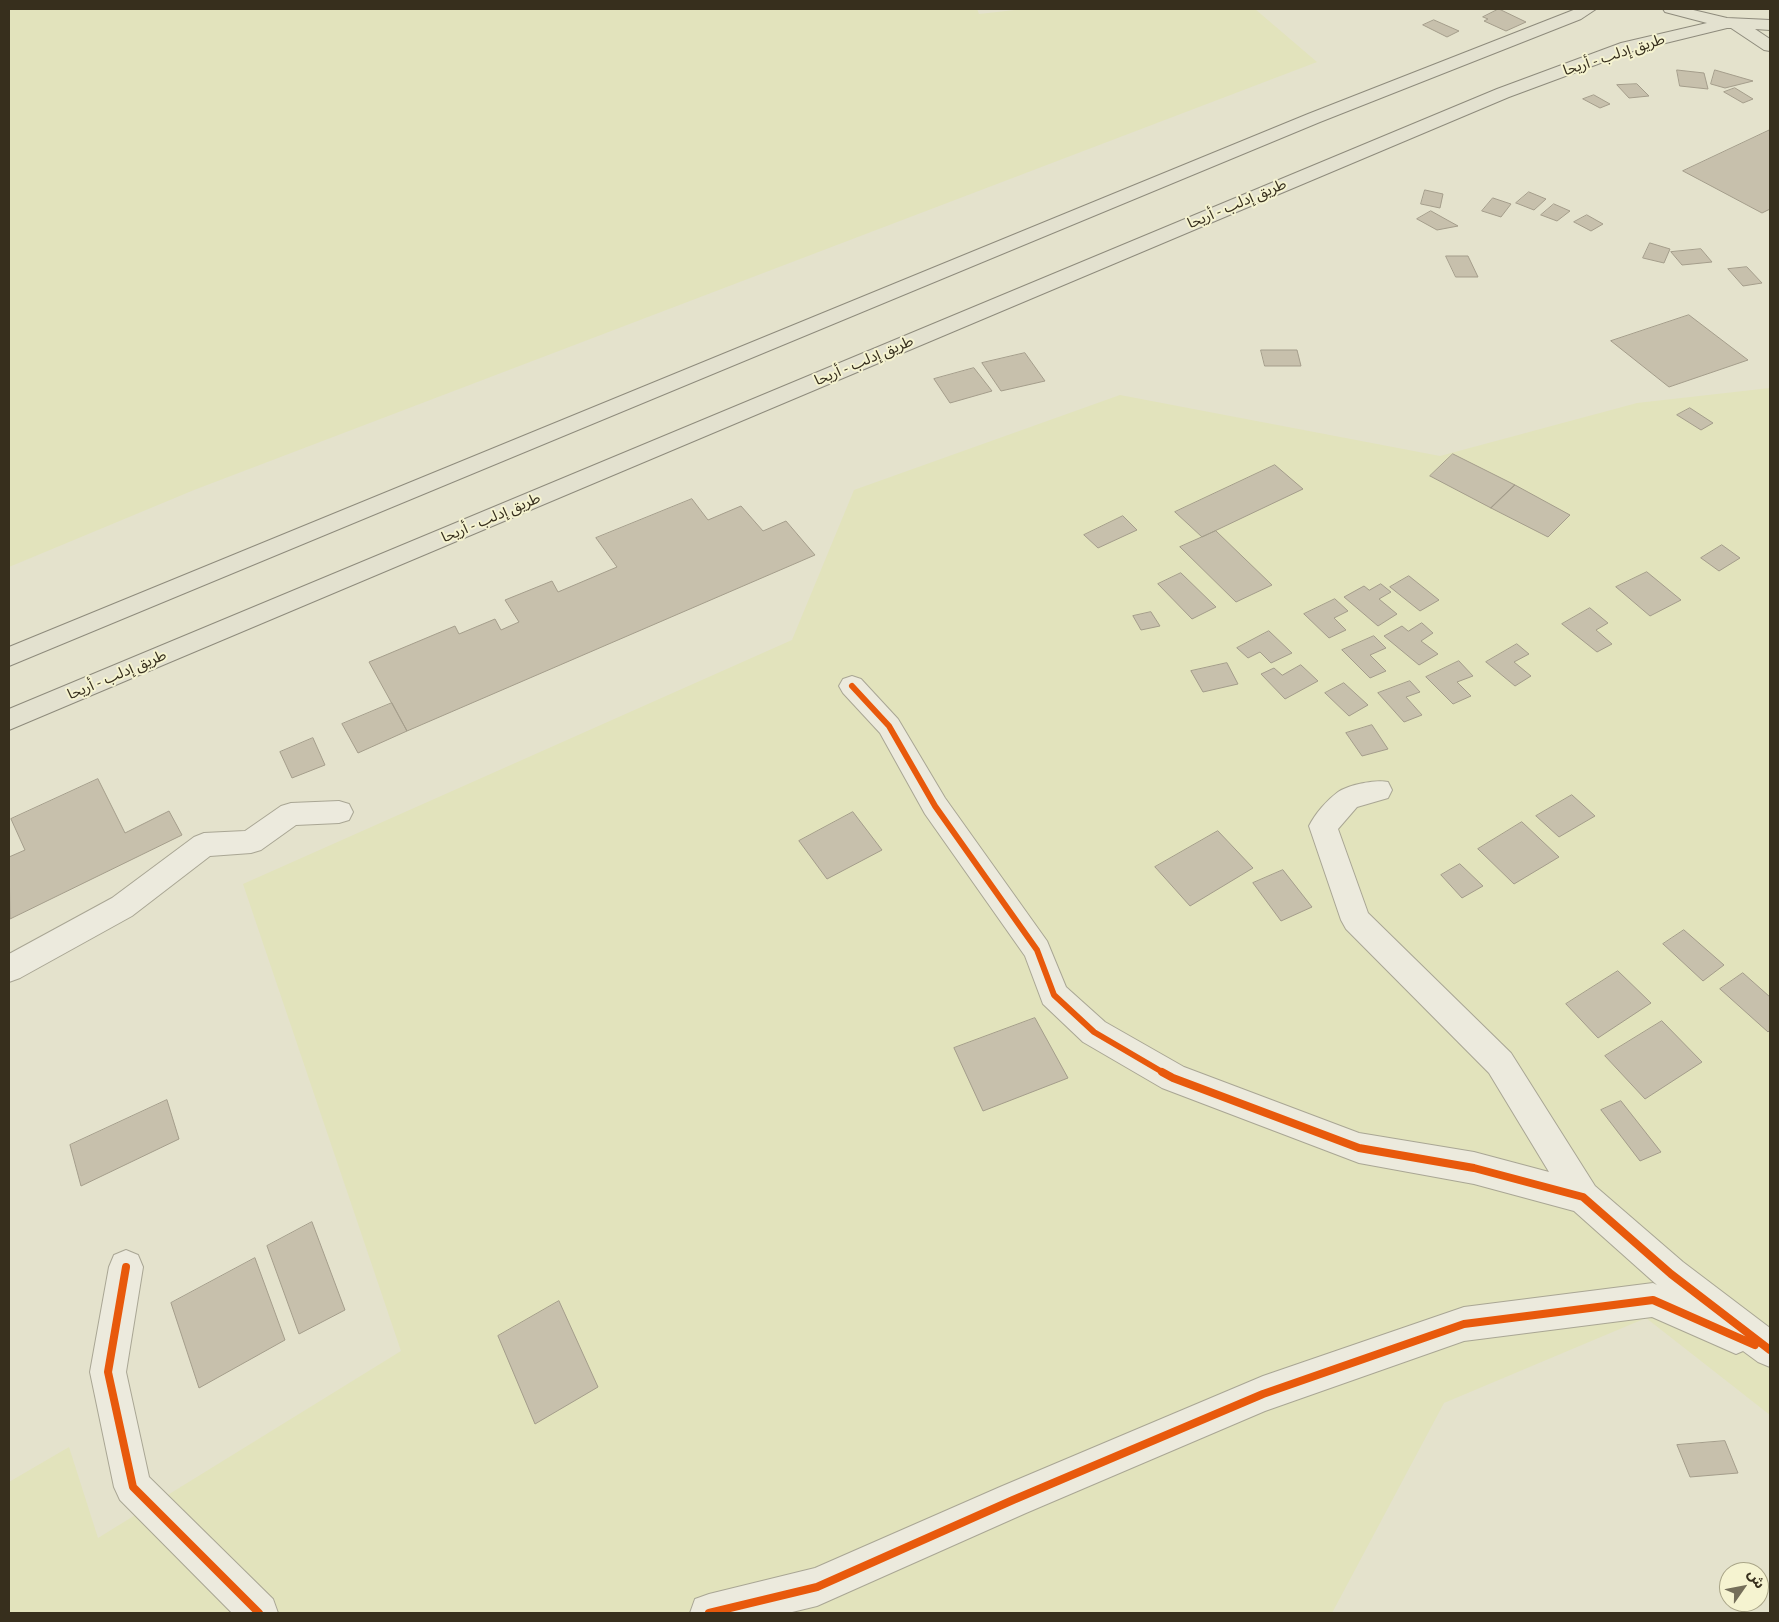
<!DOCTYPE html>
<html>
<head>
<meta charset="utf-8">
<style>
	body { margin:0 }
	#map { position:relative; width:1779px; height:1622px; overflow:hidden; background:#e4e2cc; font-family:"Zilla Slab","Noto Sans Arabic",serif }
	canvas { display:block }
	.frame { position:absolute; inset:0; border:10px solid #372f1d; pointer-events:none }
	.north { position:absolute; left:1719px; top:1562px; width:50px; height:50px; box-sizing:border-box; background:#f5f3d0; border:1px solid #a9a588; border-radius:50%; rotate:57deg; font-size:14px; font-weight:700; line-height:20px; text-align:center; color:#372f1d }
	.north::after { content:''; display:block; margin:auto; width:18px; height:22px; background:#746e5a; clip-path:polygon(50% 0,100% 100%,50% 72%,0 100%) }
</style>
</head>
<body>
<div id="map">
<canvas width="1779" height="1622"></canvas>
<div class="frame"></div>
<div class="north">ش</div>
</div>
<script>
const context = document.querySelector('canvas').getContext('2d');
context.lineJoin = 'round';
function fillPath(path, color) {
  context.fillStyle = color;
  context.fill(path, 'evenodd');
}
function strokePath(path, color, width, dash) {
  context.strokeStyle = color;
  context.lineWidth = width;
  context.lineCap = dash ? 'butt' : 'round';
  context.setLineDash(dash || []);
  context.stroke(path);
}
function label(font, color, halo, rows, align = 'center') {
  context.font = font + ' "Zilla Slab","Noto Sans Arabic",serif';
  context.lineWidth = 4;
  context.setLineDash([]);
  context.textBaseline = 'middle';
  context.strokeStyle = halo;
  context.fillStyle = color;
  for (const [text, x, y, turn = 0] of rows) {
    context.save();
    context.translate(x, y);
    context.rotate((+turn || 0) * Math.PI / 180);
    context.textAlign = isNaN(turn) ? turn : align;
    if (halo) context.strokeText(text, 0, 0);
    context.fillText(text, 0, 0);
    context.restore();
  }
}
fillPath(new Path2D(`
	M 9,9 L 977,9 L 979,14 L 1024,9 L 1255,9 L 1317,62 L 194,490 L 9,567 Z
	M 1770,388 L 1770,1415 L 1646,1318 L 1444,1403 L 1332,1613 L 9,1613 L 9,1482 L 69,1447 L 98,1538 L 401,1351 L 243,884 L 792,640 L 854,490 L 1120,395 L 1440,456 L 1637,403 Z`), '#e2e3bc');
const building = new Path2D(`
	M 1499,9 L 1526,22 L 1506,31 L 1484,21 L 1488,19 L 1483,17 Z
	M 1434,20 L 1459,31 L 1447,37 L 1423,25 Z
	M 1677,70 L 1704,73 L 1708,89 L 1680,86 Z
	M 1715,70 L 1753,81 L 1725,88 L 1711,84 Z
	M 1637,84 L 1649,96 L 1629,98 L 1617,85 Z
	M 1735,88 L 1753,99 L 1743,103 L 1724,92 Z
	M 1594,95 L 1610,104 L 1600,108 L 1583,99 Z
	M 1770,130 L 1770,209 L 1762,213 L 1683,171 Z
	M 1425,190 L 1443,194 L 1440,208 L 1421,204 Z
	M 1529,192 L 1546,199 L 1534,210 L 1516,203 Z
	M 1493,198 L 1511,204 L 1501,217 L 1482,211 Z
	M 1554,204 L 1570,211 L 1557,221 L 1541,215 Z
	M 1431,211 L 1458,226 L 1437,230 L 1417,219 Z
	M 1587,215 L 1603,224 L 1591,231 L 1574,222 Z
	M 1650,243 L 1670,249 L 1664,263 L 1643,258 Z
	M 1701,249 L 1712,262 L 1682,265 L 1671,252 Z
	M 1446,256 L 1468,256 L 1478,277 L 1456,277 Z
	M 1747,267 L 1762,283 L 1743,286 L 1728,269 Z
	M 1689,315 L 1748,360 L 1669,387 L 1611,341 Z
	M 1261,350 L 1297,350 L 1301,366 L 1265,366 Z
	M 1025,353 L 1045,381 L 1001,391 L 982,363 Z
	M 974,368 L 992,391 L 950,403 L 934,379 Z
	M 1690,408 L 1713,423 L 1701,430 L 1677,415 Z
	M 1453,454 L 1515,485 L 1491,508 L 1430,476 Z
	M 1275,465 L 1303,489 L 1202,537 L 1175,512 Z
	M 1515,485 L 1570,515 L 1548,537 L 1491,508 Z
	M 692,499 L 708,520 L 741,506 L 763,531 L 786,521 L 815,555 L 407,731 L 369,662 L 455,626 L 459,634 L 495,619 L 501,630 L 519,622 L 505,600 L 552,581 L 558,592 L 617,567 L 596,538 Z
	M 1123,516 L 1137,530 L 1098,548 L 1084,535 Z
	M 1216,531 L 1272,585 L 1236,602 L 1180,547 Z
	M 1722,545 L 1740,558 L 1719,571 L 1701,558 Z
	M 1647,572 L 1681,600 L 1650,616 L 1616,587 Z
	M 1181,573 L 1216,607 L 1192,619 L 1158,584 Z
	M 1409,576 L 1439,600 L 1420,611 L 1390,587 Z
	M 1381,584 L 1391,592 L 1379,599 L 1397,614 L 1378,626 L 1344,597 L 1364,586 L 1369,590 Z
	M 1335,599 L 1348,611 L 1334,618 L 1346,630 L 1329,638 L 1304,614 Z
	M 1590,608 L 1608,623 L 1596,630 L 1612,644 L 1597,652 L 1562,624 Z
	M 1151,612 L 1160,626 L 1141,630 L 1133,616 Z
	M 1422,623 L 1433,633 L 1421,641 L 1438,654 L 1419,665 L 1384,636 L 1402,626 L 1408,631 Z
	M 1269,631 L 1292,653 L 1271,663 L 1260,652 L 1248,658 L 1237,648 Z
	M 1374,636 L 1386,648 L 1370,655 L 1386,671 L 1370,678 L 1342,650 Z
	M 1517,644 L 1529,654 L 1514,662 L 1531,676 L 1515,686 L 1486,662 Z
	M 1459,661 L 1473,676 L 1457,682 L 1471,696 L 1453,704 L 1426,677 Z
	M 1227,663 L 1238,684 L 1203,692 L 1191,671 Z
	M 1301,665 L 1318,681 L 1285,699 L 1261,674 L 1274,668 L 1282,675 Z
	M 1410,681 L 1420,692 L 1406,697 L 1422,715 L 1404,722 L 1378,693 Z
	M 1344,683 L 1368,705 L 1349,716 L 1325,693 Z
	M 392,703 L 407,731 L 358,753 L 342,724 Z
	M 1372,725 L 1388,749 L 1362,756 L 1346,733 Z
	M 313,738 L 325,765 L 292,778 L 280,752 Z
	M 98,779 L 125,833 L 169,811 L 182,835 L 10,919 L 9,857 L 25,850 L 11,819 Z
	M 1572,795 L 1595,816 L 1559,837 L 1536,816 Z
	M 853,812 L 882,850 L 827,879 L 799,841 Z
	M 1522,822 L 1559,857 L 1514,884 L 1478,849 Z
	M 1218,831 L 1253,868 L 1190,906 L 1155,867 Z
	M 1460,864 L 1483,886 L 1462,898 L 1441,875 Z
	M 1283,870 L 1312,907 L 1281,921 L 1253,883 Z
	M 1684,930 L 1724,965 L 1703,981 L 1663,944 Z
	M 1618,971 L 1651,1003 L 1598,1038 L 1566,1004 Z
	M 1743,973 L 1770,997 L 1770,1030 L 1768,1032 L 1720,989 Z
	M 1035,1018 L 1068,1078 L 983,1111 L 954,1048 Z
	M 1662,1021 L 1702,1062 L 1645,1099 L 1605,1056 Z
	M 167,1100 L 179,1139 L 81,1186 L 70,1145 Z
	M 1621,1101 L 1661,1152 L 1640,1161 L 1601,1110 Z
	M 312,1222 L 345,1310 L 299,1334 L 267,1246 Z
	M 255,1258 L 285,1340 L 199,1388 L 171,1303 Z
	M 559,1301 L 598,1387 L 535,1424 L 498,1336 Z
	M 1725,1441 L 1738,1473 L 1690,1477 L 1677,1445 Z`);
fillPath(building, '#c7c0ac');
strokePath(building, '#a49d8b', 1);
const minor = new Path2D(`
	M 852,676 L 861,679 L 898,719 L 945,798 L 1047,941 L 1066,987 L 1105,1022 L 1184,1067 L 1359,1133 L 1474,1152 L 1549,1172 L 1489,1073 L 1346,929 L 1341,920 L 1309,826 C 1315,814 1327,800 1338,792 C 1348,785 1376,779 1388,782 L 1392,790 L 1388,798 L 1357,807 L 1338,829 L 1368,913 L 1511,1053 L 1595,1186 L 1683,1262 L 1770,1328 L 1770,1367 L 1758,1362 L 1743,1351 L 1736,1354 L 1652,1317 L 1464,1341 L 1265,1411 L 1026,1513 L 817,1606 L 788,1613 L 690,1613 L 695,1599 L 709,1594 L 815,1568 L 1000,1487 L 1263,1376 L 1464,1307 L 1653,1283 L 1657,1285 L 1574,1211 L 1474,1184 L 1359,1163 L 1162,1088 L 1083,1042 L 1043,1004 L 1025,956 L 925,814 L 880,733 L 843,693 L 839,686 L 843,679 Z
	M 339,801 L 349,804 L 353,812 L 349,820 L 339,823 L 296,825 L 261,850 L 251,853 L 210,856 L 132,916 L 20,978 L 9,982 L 9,954 L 112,898 L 194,837 L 204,833 L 245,831 L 281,806 L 291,803 Z
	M 126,1250 L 138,1255 L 143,1267 L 126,1372 L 149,1477 L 273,1599 L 278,1613 L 232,1613 L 120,1500 L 114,1487 L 90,1372 L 109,1267 L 114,1255 Z`);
const primary = new Path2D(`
	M 1576,9 L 1596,9 L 1581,19 L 1320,122 L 9,666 L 9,647 L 1308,114 Z
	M 1663,9 L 1689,9 L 1727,18 L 1770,20 L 1770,30 L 1755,29 L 1770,39 L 1770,51 L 1764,50 L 1731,28 L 1727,28 L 1633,51 L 1509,97 L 9,730 L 9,709 L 1497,89 L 1621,43 L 1707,23 L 1665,12 Z`);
strokePath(minor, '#a9a694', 2);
strokePath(primary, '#8e8b7c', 2);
fillPath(minor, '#eceadd');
fillPath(primary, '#e3e1cf');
strokePath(new Path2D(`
	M 852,686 L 889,726 L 935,806 L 1037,950 L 1054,995 L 1094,1032 L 1164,1073`), '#e8590c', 6);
strokePath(new Path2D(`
	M 1162,1072 L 1173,1078 L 1359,1148 L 1474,1168 L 1583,1197 L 1671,1274 L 1770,1350
	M 126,1267 L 108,1372 L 133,1487 L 259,1613
	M 709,1613 L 817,1587 L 1013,1500 L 1263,1394 L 1464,1324 L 1653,1300 L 1755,1345`), '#e8590c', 8);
label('15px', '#372f1d', '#f5f3d0', [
	["طريق إدلب - أريحا",1614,55,-18],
	["طريق إدلب - أريحا",1237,204,-23],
	["طريق إدلب - أريحا",864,361,-23],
	["طريق إدلب - أريحا",491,518,-23],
	["طريق إدلب - أريحا",117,675,-23]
]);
</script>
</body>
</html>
